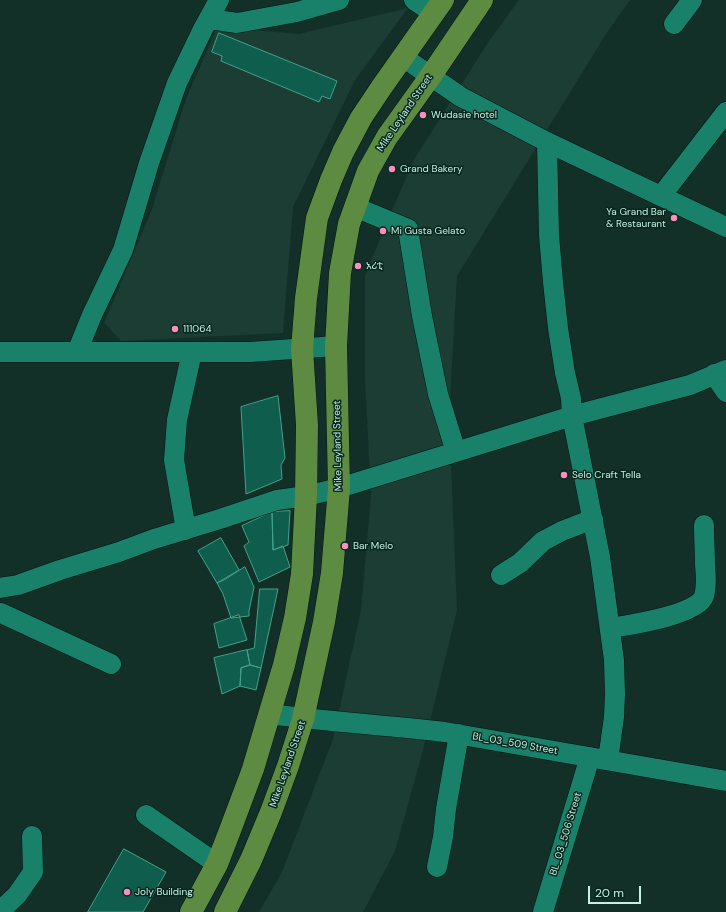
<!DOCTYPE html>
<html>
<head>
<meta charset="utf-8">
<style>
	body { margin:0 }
	#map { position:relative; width:726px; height:912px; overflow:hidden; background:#123028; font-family:"DM Sans",sans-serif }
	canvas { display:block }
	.scale { position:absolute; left:588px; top:886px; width:53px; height:18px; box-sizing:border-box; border:2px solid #c5f0e2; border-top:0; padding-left:5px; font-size:12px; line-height:14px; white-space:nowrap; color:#c5f0e2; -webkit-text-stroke:3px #07261e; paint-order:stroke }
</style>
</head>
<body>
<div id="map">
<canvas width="726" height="912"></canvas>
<div class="scale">20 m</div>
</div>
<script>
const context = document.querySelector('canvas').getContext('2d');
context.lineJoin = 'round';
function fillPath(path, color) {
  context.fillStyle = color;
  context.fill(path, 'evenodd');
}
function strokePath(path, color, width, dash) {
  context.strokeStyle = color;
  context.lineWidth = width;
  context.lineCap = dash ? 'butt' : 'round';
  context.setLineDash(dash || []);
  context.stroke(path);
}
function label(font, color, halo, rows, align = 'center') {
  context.font = font + ' "DM Sans","Noto Sans Ethiopic",sans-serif';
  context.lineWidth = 3;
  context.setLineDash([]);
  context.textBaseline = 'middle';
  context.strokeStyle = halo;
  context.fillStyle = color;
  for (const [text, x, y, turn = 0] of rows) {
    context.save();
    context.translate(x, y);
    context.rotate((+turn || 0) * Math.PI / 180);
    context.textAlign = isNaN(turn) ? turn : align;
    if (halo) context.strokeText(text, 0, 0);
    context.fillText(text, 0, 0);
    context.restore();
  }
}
fillPath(new Path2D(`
	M 519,0 L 630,0 L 606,34 L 457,276 L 449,415 L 457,610 L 422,754 L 395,851 L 363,912 L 259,912 L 282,872 L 333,739 L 361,610 L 371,495 L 365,379 L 365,275 L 413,161 L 489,41 Z
	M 408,8 L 355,80 L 293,207 L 283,333 L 121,341 L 104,323 L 151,212 L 186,99 L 217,27 L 299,34 Z`), '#1b3d34');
const building = new Path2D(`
	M 219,33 L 337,81 L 330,99 L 322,96 L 319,102 L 221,61 L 222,56 L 212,52 Z
	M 278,396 L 285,458 L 281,465 L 282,479 L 246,494 L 241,407 Z
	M 290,511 L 288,545 L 273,550 L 272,512 Z
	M 272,512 L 273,550 L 283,546 L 290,567 L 259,582 L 244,546 L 249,542 L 242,526 Z
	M 221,538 L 239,570 L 217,583 L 198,551 Z
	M 245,567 L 254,587 L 249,611 L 249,616 L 231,618 L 223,594 L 217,583 L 224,580 Z
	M 260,589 L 278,589 L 261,668 L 250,665 L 247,650 L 254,648 Z
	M 239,615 L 247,640 L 219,648 L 214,624 Z
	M 247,650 L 250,665 L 241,668 L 240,686 L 222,694 L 214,658 Z
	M 250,665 L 261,668 L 256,690 L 240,686 L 241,668 Z
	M 124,849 L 166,872 L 143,912 L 88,912 Z`);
fillPath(building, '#0f5e4d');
strokePath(building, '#44a18a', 1);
const street = new Path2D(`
	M 414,0 L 433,13
	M 209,19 L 237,23 L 297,12 L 339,0
	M 674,24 L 692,0
	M 403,57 L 461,97 L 547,142 L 726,227
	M 547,142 L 549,235 L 553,282 L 558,328 L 565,373 L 571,398 L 572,416 L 600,557 L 614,660 L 615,694 L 614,717 L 608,760
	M 661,196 L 726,112
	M 355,207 L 408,229 L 422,316 L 438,394 L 456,452
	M 0,352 L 250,352 L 336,346
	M 77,352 L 92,315 L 123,250 L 149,163 L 177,83 L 203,29 L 219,0
	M 714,374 L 726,392
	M 186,530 L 174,460 L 177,420 L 192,352
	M 501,575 L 520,563 L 543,541 L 562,531 L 593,519
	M 0,588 L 18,585 L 60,570 L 119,552 L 154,539 L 220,519 L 277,500 L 306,496 L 339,488 L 572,416 L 690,385 L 726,370
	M 1,613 L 111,664
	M 611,628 C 629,625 698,615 704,596 C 707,586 706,575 705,565 C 705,552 704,539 704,525
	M 270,714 C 328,722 387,725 445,732 L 726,781
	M 146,815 L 217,864
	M 437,867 L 443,837 L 446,809 L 459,734
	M 0,911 L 17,895 L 33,872 L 32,836
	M 543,912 L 590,757`);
const primary = new Path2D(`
	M 191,912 L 217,864 L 229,833 L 253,769 L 284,665 L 295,618 L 302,574 L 306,496 L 307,425 L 302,349 L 306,298 L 317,218 L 331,180 L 343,152 L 361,118 L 381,88 L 443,0
	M 225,912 L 251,860 L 271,812 L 288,766 L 303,719 L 324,622 L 332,573 L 339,488 L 336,346 L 340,273 L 349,224 L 368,171 L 387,137 L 430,77 L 482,0`);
strokePath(street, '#001711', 21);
strokePath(primary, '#001711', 23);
strokePath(street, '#19806a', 20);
strokePath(primary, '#5d8b41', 22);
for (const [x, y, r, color] of [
	[423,115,4,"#fd8ebe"],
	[392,169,4,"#fd8ebe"],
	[674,218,4,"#fd8ebe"],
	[383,231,4,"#fd8ebe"],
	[358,266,4,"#fd8ebe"],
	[175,329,4,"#fd8ebe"],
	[564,475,4,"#fd8ebe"],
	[345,546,4,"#fd8ebe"],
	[127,892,4,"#fd8ebe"]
]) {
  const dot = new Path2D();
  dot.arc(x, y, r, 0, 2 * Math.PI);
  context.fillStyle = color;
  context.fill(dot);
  strokePath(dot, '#07261e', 1.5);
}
label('10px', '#c5f0e2', '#07261e', [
	["Mike Leyland Street",405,113,-56],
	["Mike Leyland Street",338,446,-91],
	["BL_03_509 Street",515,744,10],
	["Mike Leyland Street",288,764,-71],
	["BL_03_506 Street",566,834,-73]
]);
label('10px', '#c5f0e2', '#07261e', [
	["Wudasie hotel",431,115],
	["Grand Bakery",400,169],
	["Ya Grand Bar",666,212,"right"],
	["& Restaurant",666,224,"right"],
	["Mi Gusta Gelato",391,231],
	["አሪቲ",366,266],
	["111064",183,329],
	["Selo Craft Tella",572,475],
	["Bar Melo",353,546],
	["Joly Building",135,892]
], 'left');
</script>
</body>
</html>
